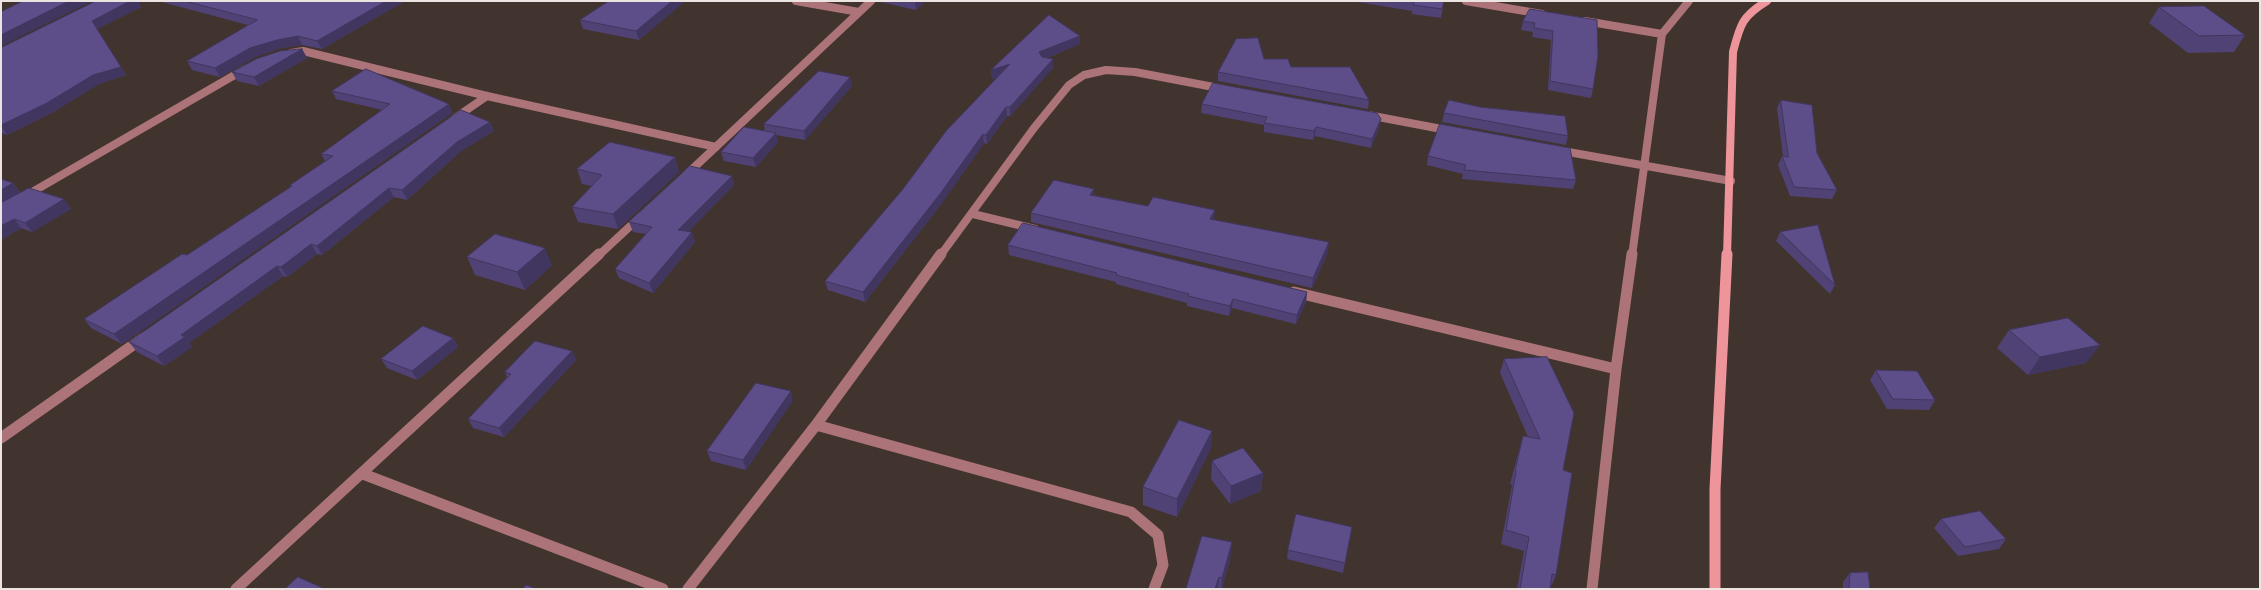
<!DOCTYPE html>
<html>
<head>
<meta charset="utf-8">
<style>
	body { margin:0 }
	#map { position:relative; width:2261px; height:590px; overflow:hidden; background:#41342f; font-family:"Exo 2",sans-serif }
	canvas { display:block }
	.frame { position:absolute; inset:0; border:2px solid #ece4e1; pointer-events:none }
</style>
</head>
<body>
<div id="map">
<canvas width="2261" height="590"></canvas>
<div class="frame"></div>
</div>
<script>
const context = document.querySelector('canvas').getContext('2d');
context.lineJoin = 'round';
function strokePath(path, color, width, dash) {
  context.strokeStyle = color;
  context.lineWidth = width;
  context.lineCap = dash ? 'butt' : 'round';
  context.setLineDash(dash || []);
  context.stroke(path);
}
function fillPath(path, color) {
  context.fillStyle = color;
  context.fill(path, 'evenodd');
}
strokePath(new Path2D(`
	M 796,1 L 859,12
	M 1466,1 L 1542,14
	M 1585,21 L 1662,34
	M 291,53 L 303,51 L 487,96 L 716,147
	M 1368,115 L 1452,131
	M 455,118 L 487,96
	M 1557,150 L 1731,181
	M 686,175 L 871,1
	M 1,210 L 245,69
	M 973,214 L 1035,229
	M 598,256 L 640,217
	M 940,256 L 1034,128 L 1069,85 L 1084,75 L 1106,70 L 1135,72 L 1224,89
	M 1632,256 L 1662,34 L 1689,1`), '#ac7478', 8);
strokePath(new Path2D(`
	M 1294,292 L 1616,369
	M 816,425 L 1131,512 L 1158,535 L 1163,565 L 1154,589
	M 1,438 L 143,338
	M 363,474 L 663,589
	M 236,589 L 599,254
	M 688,589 L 816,425 L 941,254
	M 1592,589 L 1616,369 L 1632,254`), '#ac7478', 11);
strokePath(new Path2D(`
	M 1727,256 L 1733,52 C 1740,25 1742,16 1767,1`), '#ed959b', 8);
strokePath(new Path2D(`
	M 1715,589 L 1715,489 L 1727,254`), '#ed959b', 11);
fillPath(new Path2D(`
	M 96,1 L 138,1 L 141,7 L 97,29 L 126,75 L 99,84 L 53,112 L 7,135 L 1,133 L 1,48 Z
	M 158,1 L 405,1 L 322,49 L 302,45 L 281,48 L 255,57 L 220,77 L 192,70 L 187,61 L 248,25 Z
	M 685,1 L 639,40 L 583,29 L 580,20 Z
	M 876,1 L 926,1 L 916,10 Z
	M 1352,1 L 1444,1 L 1441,18 L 1412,14 L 1412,11 Z
	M 2159,7 L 2245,35 L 2234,52 L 2188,53 L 2149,23 Z
	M 1597,20 L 1593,89 L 1591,98 L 1548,90 L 1551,40 L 1532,37 L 1533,32 L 1521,30 L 1523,21 Z
	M 1080,36 L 1080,44 L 1047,58 L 1053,59 L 1053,68 L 1010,116 L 1007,116 L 987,144 L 984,143 L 942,203 L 865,302 L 828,290 L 825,281 L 997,78 L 992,79 L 991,70 Z
	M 302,49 L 307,58 L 259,86 L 237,81 L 232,72 Z
	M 1264,59 L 1291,67 L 1369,100 L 1368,109 L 1218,81 L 1218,72 Z
	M 852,86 L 805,140 L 776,135 L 778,142 L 756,167 L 724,161 L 721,152 L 765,131 L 764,124 Z
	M 332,91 L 449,104 L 452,113 L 122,344 L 91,328 L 84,319 L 187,255 L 291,187 L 290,185 L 325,161 L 321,154 L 382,110 L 336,99 Z
	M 1781,100 L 1817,153 L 1837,190 L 1832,199 L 1790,196 L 1778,165 L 1782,156 L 1783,156 L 1777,108 Z
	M 1202,104 L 1381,119 L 1379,128 L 1371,148 L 1315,136 L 1313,140 L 1264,132 L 1264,125 L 1201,113 Z
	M 1444,113 L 1568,136 L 1566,145 L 1442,122 Z
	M 490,122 L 494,131 L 461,151 L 407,200 L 394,197 L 322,255 L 317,254 L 287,277 L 283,276 L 189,343 L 192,347 L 164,366 L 137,352 L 129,342 Z
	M 1428,156 L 1576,180 L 1573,189 L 1462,179 L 1463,174 L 1427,165 Z
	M 675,157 L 679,172 L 618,229 L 578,222 L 572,207 L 592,186 L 582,184 L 577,169 Z
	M 732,176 L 734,185 L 688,232 L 695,242 L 653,293 L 619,278 L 615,269 L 646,234 L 633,232 L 629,222 Z
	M 13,183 L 20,192 L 64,199 L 71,209 L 32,232 L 21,228 L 1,240 Z
	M 1094,189 L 1094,195 L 1214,220 L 1328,252 L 1312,288 L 1031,222 L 1031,213 Z
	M 1780,232 L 1835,285 L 1830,294 L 1776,241 Z
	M 1008,245 L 1307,292 L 1306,302 L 1296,324 L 1232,308 L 1229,316 L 1187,306 L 1187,303 L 1116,284 L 1116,282 L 1009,255 Z
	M 467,257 L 552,265 L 525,290 L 475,275 Z
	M 2009,330 L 2086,363 L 2028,375 L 1997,348 Z
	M 453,338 L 458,347 L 417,380 L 387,368 L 381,359 Z
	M 572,351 L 576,360 L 504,437 L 473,428 L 468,419 L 507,377 L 505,372 Z
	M 1504,359 L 1563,470 L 1556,575 L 1550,589 L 1517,589 L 1524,551 L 1501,544 L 1512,485 L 1510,484 L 1519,450 L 1523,436 L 1528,437 L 1500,373 Z
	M 1876,370 L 1935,400 L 1929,410 L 1887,409 L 1870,380 Z
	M 793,400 L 746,470 L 711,461 L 707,451 Z
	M 1212,431 L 1211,448 L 1177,517 L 1143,505 L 1143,487 Z
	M 1212,461 L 1263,473 L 1261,491 L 1230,504 L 1211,479 Z
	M 1941,519 L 2006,539 L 1999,549 L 1958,556 L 1934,528 Z
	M 1352,527 L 1343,573 L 1287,559 L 1288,550 Z
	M 1230,560 L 1222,589 L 1186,589 Z
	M 1850,573 L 1870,589 L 1843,589 L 1843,582 Z`), '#504275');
fillPath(new Path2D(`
	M 69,1 L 92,1 L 1,46 L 1,35 Z
	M 130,1 L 138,1 L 141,7 L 97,29 L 92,21 Z
	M 386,1 L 405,1 L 322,49 L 317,41 Z
	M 672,1 L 685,1 L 639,40 L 636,31 Z
	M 915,1 L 926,1 L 916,10 Z
	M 298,36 L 302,45 L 281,48 L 255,57 L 220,77 L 215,68 L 250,48 L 277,40 Z
	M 1080,36 L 1080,44 L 1039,61 L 1039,52 Z
	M 302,49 L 307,58 L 259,86 L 254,77 Z
	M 1053,59 L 1053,68 L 1010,116 L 1010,107 Z
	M 1010,64 L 1011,73 L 992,79 L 991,70 Z
	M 121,67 L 126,75 L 99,84 L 53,112 L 7,135 L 1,126 L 1,125 L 93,75 Z
	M 850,77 L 852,86 L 805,140 L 804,131 Z
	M 449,104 L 452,113 L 122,344 L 114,334 Z
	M 1006,107 L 1007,116 L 987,144 L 986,135 Z
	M 1381,119 L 1379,128 L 1371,148 L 1372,139 Z
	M 490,122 L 494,131 L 461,151 L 407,200 L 402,190 L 457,142 Z
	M 1316,127 L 1315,136 L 1313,140 L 1314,131 Z
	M 776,133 L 778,142 L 756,167 L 753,158 Z
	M 983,134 L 984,143 L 942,203 L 865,302 L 863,292 Z
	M 675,157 L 679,172 L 618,229 L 613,214 Z
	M 732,176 L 734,185 L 681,239 L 678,230 Z
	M 13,183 L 20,192 L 1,204 L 1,190 Z
	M 389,188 L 394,197 L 322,255 L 317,246 Z
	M 1094,189 L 1094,198 L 1090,195 Z
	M 64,199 L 71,209 L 32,232 L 25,223 Z
	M 1215,210 L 1214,220 L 1209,229 L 1210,219 Z
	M 14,219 L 21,228 L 1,240 L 1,226 Z
	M 692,232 L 695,242 L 653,293 L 649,283 Z
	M 1329,242 L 1328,252 L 1312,288 L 1313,278 Z
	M 311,244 L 317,254 L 287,277 L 281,267 Z
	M 545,248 L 552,265 L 525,290 L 517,272 Z
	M 277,266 L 283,276 L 189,343 L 192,347 L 164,366 L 157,356 L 181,335 Z
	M 1307,292 L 1306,302 L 1296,324 L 1297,315 Z
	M 1233,299 L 1232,308 L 1229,316 L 1230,306 Z
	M 453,338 L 458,347 L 417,380 L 412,371 Z
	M 2100,345 L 2086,363 L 2028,375 L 2040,357 Z
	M 572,351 L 576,360 L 504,437 L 499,428 Z
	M 791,391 L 793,400 L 746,470 L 743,460 Z
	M 1212,431 L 1211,448 L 1177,517 L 1177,499 Z
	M 1263,473 L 1261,491 L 1230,504 L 1231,486 Z
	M 1232,542 L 1230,560 L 1222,589 L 1221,589 L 1222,578 Z
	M 1219,577 L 1218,589 L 1215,589 Z`), '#41365f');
const building = new Path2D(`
	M 23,1 L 69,1 L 1,35 L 1,12 Z
	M 96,1 L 130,1 L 92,21 L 121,67 L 93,75 L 47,103 L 1,125 L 1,48 Z
	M 185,1 L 386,1 L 317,41 L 298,36 L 277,40 L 250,48 L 215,68 L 187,61 L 257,20 Z
	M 609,1 L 672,1 L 636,31 L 580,20 Z
	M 1408,1 L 1444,1 L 1442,9 L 1413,5 L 1414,2 Z
	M 2204,6 L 2245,35 L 2199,36 L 2159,7 Z
	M 1530,9 L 1597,20 L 1598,56 L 1593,89 L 1550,81 L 1553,31 L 1534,28 L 1535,23 L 1523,21 Z
	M 1049,15 L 1080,36 L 1039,52 L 1042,57 L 1053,59 L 1010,107 L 1006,107 L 986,135 L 983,134 L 940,194 L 863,292 L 825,281 L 903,189 L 946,131 L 1010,64 L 991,70 Z
	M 1258,38 L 1264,59 L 1288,59 L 1291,67 L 1350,67 L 1369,100 L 1218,72 L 1236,39 Z
	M 302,49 L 254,77 L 232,72 L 256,59 L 280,51 Z
	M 366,69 L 449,104 L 114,334 L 84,319 L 182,254 L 187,255 L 292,186 L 290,185 L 333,156 L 321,154 L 390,104 L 332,91 Z
	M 819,71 L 850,77 L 804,131 L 764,124 Z
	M 1213,83 L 1377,113 L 1381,119 L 1372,139 L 1316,127 L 1314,131 L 1264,123 L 1267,117 L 1202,104 Z
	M 1449,100 L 1480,107 L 1565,116 L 1568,136 L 1444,113 Z
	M 1781,100 L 1812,105 L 1817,153 L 1837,190 L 1794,187 L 1782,156 L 1788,157 Z
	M 461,110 L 490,122 L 457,142 L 402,190 L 389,188 L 317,246 L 311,244 L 281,267 L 277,266 L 181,335 L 185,337 L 157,356 L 129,342 Z
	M 1440,124 L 1570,148 L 1576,180 L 1464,170 L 1466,165 L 1428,156 Z
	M 744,127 L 776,133 L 753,158 L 721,152 Z
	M 610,142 L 675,157 L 613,214 L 572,207 L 602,175 L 577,169 Z
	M 690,166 L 732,176 L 678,230 L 692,232 L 649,283 L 615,269 L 652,227 L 629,222 Z
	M 1,179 L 13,183 L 1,190 Z
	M 1054,180 L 1094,189 L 1090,195 L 1148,206 L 1153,197 L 1215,210 L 1210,219 L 1329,242 L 1313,278 L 1031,213 Z
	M 29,188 L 64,199 L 25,223 L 14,219 L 1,226 L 1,203 Z
	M 1023,223 L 1307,292 L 1297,315 L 1233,299 L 1230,306 L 1188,296 L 1189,294 L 1116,275 L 1117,273 L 1008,245 Z
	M 1818,225 L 1835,285 L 1780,232 Z
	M 495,234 L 545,248 L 517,272 L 467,257 Z
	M 2068,318 L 2100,345 L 2040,357 L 2009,330 Z
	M 423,326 L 453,338 L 412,371 L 381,359 Z
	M 535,341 L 572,351 L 499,428 L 468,419 L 511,374 L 505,372 Z
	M 1547,357 L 1574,413 L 1563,470 L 1572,473 L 1556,575 L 1552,574 L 1550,589 L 1520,589 L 1529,537 L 1506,530 L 1516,471 L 1515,470 L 1523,436 L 1540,439 L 1504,359 Z
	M 1876,370 L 1917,371 L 1935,400 L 1893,399 Z
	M 756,383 L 791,391 L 743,460 L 707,451 Z
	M 1179,420 L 1212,431 L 1177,499 L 1143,487 Z
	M 1243,448 L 1263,473 L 1231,486 L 1212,461 Z
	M 1980,511 L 2006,539 L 1965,547 L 1941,519 Z
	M 1296,514 L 1352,527 L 1345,563 L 1288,550 Z
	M 1202,536 L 1232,542 L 1222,578 L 1219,577 L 1215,589 L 1186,589 Z
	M 1868,572 L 1870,589 L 1849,589 L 1850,573 Z
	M 298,577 L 325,589 L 285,589 Z
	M 526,585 L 537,589 L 523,589 Z`);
fillPath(building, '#5d4d88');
strokePath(building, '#41365f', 1);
</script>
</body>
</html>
